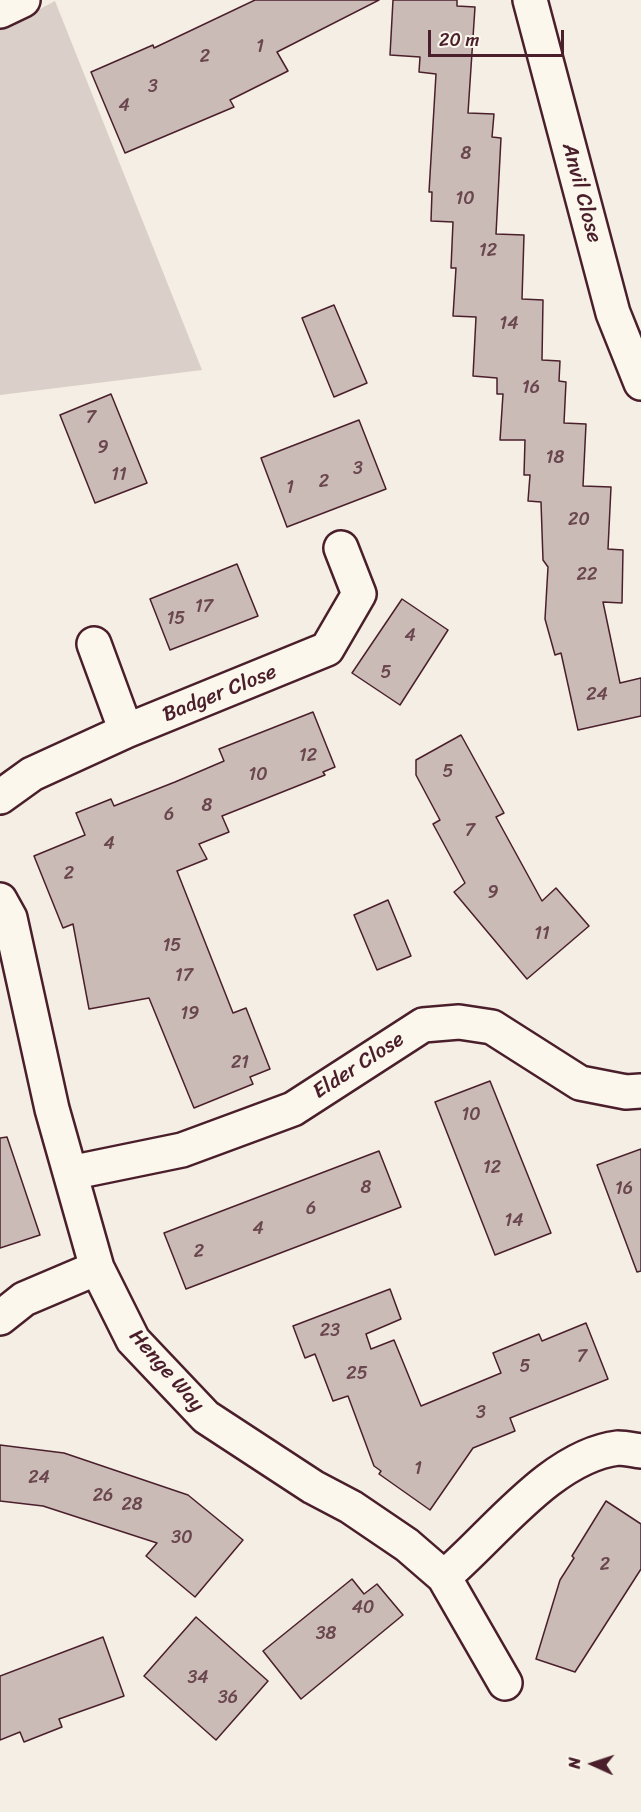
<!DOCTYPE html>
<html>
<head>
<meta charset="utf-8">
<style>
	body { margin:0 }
	#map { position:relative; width:641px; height:1812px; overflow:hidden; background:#f4eee4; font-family:Sriracha,sans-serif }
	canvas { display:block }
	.north { position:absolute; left:563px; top:1734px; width:60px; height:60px; -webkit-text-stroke:4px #fbf7ec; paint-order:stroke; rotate:273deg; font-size:16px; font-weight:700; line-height:24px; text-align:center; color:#4a1f2b }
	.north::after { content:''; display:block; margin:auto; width:21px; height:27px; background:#4a1f2b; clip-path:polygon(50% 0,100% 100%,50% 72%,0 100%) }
	.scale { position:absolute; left:428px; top:30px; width:136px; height:27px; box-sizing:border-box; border:3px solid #4a1f2b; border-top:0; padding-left:8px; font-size:18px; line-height:21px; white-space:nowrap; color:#4a1f2b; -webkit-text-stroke:4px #fbf7ec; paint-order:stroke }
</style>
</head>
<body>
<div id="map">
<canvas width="641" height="1812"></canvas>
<div class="north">N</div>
<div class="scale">20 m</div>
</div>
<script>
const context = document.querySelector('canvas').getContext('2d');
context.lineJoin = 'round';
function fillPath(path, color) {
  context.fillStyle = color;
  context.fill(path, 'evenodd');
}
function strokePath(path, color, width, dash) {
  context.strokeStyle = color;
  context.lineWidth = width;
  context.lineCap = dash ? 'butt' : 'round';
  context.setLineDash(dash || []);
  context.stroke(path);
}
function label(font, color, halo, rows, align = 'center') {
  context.font = font + ' Sriracha,sans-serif';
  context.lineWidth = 4.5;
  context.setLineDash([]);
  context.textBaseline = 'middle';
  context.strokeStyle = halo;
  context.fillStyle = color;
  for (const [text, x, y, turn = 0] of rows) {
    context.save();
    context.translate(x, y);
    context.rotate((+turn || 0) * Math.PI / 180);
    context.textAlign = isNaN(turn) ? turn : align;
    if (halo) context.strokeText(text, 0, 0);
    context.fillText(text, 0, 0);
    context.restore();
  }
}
fillPath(new Path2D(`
	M 55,1 L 202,370 L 0,395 L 0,30 Z`), '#dbd0c9');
const building = new Path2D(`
	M 255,0 L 379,0 L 277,52 L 288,71 L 230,100 L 234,107 L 125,153 L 91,72 L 153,45 L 154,48 Z
	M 393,0 L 457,0 L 457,6 L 475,7 L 468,113 L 494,114 L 492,137 L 501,138 L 496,234 L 524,235 L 522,299 L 543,300 L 542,360 L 560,361 L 559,381 L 566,382 L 564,423 L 586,424 L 583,486 L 611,487 L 608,549 L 623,550 L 622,603 L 603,602 L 620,683 L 641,678 L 641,716 L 578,730 L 561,653 L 555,655 L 545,619 L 548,567 L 543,560 L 541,502 L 528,501 L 530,475 L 524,475 L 525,440 L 500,440 L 503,394 L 497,394 L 497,378 L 473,376 L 476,317 L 453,316 L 456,268 L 451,268 L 453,222 L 431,221 L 432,192 L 429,192 L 436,74 L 419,72 L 420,57 L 390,55 Z
	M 334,305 L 367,383 L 334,397 L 302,318 Z
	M 111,394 L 147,483 L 95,503 L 60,415 Z
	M 359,420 L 386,489 L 287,527 L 261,458 Z
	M 237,564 L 258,616 L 170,650 L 150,599 Z
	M 402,599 L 448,630 L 400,705 L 352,673 Z
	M 313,712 L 335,767 L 323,772 L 325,775 L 222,816 L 229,832 L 199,844 L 207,859 L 177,871 L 233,1013 L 246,1008 L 270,1069 L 250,1077 L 253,1084 L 194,1108 L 149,998 L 89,1009 L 73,924 L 63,928 L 34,856 L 85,835 L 76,813 L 111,799 L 114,806 L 175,782 L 224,761 L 219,749 Z
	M 461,735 L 504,813 L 496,817 L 542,901 L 556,888 L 589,926 L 527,979 L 454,892 L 465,883 L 433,824 L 440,820 L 416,775 L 416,760 Z
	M 388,900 L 411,956 L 377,970 L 354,915 Z
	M 490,1081 L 551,1233 L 495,1255 L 435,1102 Z
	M 7,1137 L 40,1235 L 0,1248 L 0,1138 Z
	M 641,1149 L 641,1271 L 637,1272 L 597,1165 Z
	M 379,1151 L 401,1207 L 186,1289 L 164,1233 Z
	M 390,1289 L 401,1319 L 366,1334 L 371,1349 L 394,1340 L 421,1406 L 501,1373 L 493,1353 L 539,1334 L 542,1341 L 586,1323 L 608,1379 L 510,1418 L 515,1431 L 473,1448 L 430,1510 L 379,1474 L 381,1471 L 374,1466 L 348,1396 L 333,1401 L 315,1354 L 305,1358 L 293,1326 Z
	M 0,1445 L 64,1453 L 188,1495 L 243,1540 L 195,1597 L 146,1556 L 157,1543 L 43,1506 L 0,1501 Z
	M 606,1501 L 641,1524 L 641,1569 L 575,1672 L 536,1659 L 560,1580 L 574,1558 L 572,1556 Z
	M 352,1579 L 364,1594 L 377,1584 L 403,1615 L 301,1699 L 263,1651 Z
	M 196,1617 L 268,1681 L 216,1740 L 144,1676 Z
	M 103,1637 L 124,1696 L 59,1719 L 62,1727 L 24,1742 L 20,1732 L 0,1740 L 0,1676 Z`);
fillPath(building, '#cabbb6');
strokePath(building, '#4a1f2b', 1.5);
const minor = new Path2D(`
	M 530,0 L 613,313 L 641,383
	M 0,11 L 23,0
	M 94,644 L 126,731
	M 0,797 L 32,774 L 126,731 L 327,649 L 359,594 L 341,548
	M 0,900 L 10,918 L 52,1109 L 97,1268 L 133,1340 L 206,1417 L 313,1487 L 351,1507 L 407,1545 L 444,1577 L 505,1683
	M 70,1173 L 182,1150 L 293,1109 L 423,1025 L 459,1022 L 492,1027 L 580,1083 L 626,1092 L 641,1091
	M 0,1318 L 24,1299 L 97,1268
	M 444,1577 C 493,1536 551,1456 618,1448 C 625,1448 634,1450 641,1451`);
strokePath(minor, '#4a1f2b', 38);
strokePath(minor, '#fbf7ec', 33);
label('18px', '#6a464e', null, [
	["1",260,47],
	["2",205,57],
	["3",153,87],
	["4",124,106],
	["8",466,154],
	["10",465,199],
	["12",488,251],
	["14",509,324],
	["16",531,388],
	["7",91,418],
	["9",103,448],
	["18",555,458],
	["3",358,469],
	["11",119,475],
	["2",324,482],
	["1",290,488],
	["20",579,520],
	["22",587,575],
	["17",204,607],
	["15",176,619],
	["4",410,636],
	["5",386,673],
	["24",597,695],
	["12",308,756],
	["5",448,772],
	["10",258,775],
	["8",207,806],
	["6",169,815],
	["7",470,831],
	["4",109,844],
	["2",69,874],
	["9",493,893],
	["11",542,934],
	["15",172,946],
	["17",184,976],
	["19",190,1014],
	["21",240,1063],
	["10",471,1115],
	["12",492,1168],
	["8",366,1188],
	["16",624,1189],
	["6",311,1209],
	["14",514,1221],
	["4",258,1229],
	["2",199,1252],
	["23",330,1331],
	["7",582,1357],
	["5",525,1367],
	["25",357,1374],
	["3",481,1413],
	["1",418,1469],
	["24",39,1478],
	["26",103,1496],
	["28",132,1505],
	["30",182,1538],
	["2",605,1565],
	["40",363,1608],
	["38",326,1634],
	["34",198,1678],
	["36",228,1698]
]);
label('21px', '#4a1f2b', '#fbf7ec', [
	["Anvil Close",581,193,75],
	["Badger Close",220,694,-22],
	["Elder Close",359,1066,-33],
	["Henge Way",166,1371,49]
]);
</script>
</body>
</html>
